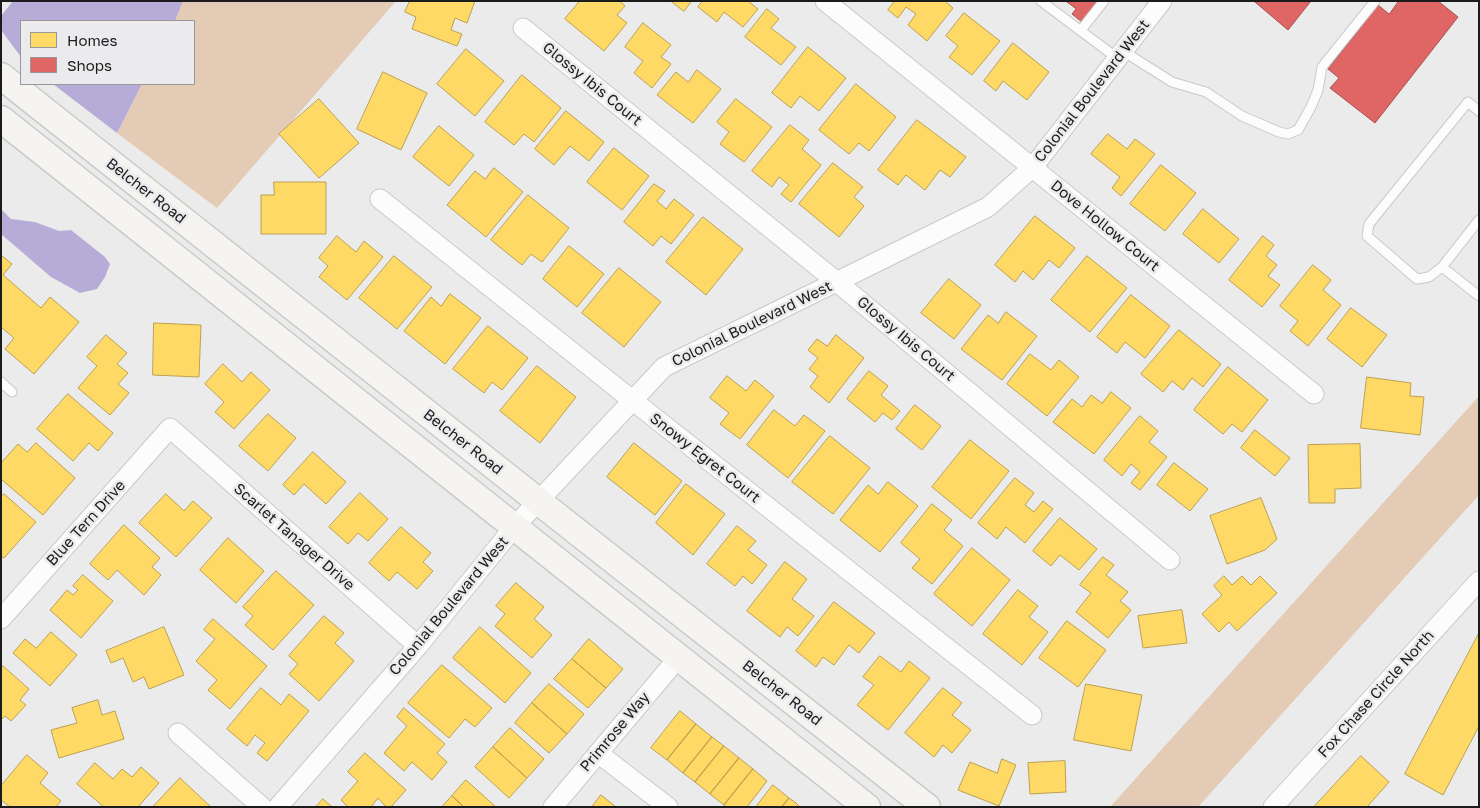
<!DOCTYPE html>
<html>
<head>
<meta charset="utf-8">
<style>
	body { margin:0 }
	#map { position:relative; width:1480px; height:808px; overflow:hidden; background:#ebebec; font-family:"Golos Text",sans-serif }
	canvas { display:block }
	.frame { position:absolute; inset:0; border:2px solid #1b1b1c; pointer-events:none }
	.legend { position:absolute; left:20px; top:20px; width:175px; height:65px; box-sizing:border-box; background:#ebeaed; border:1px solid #989799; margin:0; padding:6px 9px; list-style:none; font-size:15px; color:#1b1b1c }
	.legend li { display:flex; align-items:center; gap:10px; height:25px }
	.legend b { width:25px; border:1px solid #989799 }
</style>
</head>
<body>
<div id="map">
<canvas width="1480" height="808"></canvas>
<div class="frame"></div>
<ul class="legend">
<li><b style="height:14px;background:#ffd966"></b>Homes</li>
<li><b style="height:14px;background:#e06666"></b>Shops</li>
</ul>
</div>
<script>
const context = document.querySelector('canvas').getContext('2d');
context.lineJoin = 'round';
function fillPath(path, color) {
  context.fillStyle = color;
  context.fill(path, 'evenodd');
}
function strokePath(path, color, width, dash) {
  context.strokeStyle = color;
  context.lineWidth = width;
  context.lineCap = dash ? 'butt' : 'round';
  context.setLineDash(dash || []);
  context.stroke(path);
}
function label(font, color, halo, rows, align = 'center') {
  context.font = font + ' "Golos Text",sans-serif';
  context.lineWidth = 5;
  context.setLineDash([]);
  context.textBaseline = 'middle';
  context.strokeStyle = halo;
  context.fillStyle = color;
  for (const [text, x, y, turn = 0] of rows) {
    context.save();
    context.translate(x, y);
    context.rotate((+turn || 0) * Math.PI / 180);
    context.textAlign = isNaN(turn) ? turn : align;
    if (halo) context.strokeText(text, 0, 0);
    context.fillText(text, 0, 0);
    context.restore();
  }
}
fillPath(new Path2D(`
	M 183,1 L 396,1 L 217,208 L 117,133 L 142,84 L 194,84 L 194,21 L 175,21 Z
	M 1479,396 L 1479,495 L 1198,807 L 1110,807 Z`), '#e4cbb5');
fillPath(new Path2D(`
	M 13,1 L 183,1 L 175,21 L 21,21 L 21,57 L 1,30 L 1,16 Z
	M 53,84 L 142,84 L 117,133 Z
	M 1,209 L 11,219 L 35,222 L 59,231 L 71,230 L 105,257 L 110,264 L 105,277 L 97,289 L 80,293 L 51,277 L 1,234 Z`), '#b7acd7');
const homes = new Path2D(`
	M 410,1 L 475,1 L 467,23 L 455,18 L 451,30 L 462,34 L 457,46 L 412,29 L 416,17 L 405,12 Z
	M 580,1 L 620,1 L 625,6 L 617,15 L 627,23 L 604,51 L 565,19 Z
	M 671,1 L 692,1 L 684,11 Z
	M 703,1 L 748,1 L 758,9 L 743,27 L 724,12 L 717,22 L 698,7 Z
	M 895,1 L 945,1 L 953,8 L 927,41 L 908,25 L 916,14 L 906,7 L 898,18 L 888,10 Z
	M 767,9 L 779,19 L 771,28 L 796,47 L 781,65 L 745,37 Z
	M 964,13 L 1000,41 L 972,75 L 949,57 L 958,46 L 946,36 Z
	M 643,23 L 671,45 L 661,57 L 671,64 L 652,88 L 634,73 L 643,61 L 625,47 Z
	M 1013,43 L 1049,72 L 1027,100 L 1003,81 L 996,91 L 984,81 Z
	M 808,47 L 846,78 L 819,111 L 800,96 L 791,108 L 772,93 Z
	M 466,49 L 504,81 L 475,116 L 437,84 Z
	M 697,70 L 721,89 L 693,123 L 657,95 L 676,72 L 688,82 Z
	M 383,72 L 427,93 L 401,150 L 357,129 Z
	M 522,75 L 561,108 L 534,142 L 524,134 L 514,145 L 485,122 Z
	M 856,84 L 896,117 L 869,151 L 859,143 L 849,154 L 819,130 Z
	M 319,99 L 359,143 L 319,178 L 279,134 Z
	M 736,99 L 772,127 L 744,162 L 720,144 L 729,132 L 717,122 Z
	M 566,111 L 604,142 L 589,161 L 570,146 L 554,165 L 535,149 Z
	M 917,120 L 966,157 L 950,177 L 940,170 L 925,190 L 906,175 L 898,185 L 878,170 Z
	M 790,125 L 809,140 L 802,149 L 821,165 L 791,202 L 781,194 L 789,185 L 779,177 L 772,187 L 752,171 Z
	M 439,126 L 474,155 L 449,186 L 413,157 Z
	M 1108,134 L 1127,149 L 1135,139 L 1155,154 L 1121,196 L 1112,188 L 1120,177 L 1091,154 Z
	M 614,148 L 649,176 L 622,210 L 587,182 Z
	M 833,163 L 863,187 L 854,197 L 864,206 L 839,237 L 799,204 Z
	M 1161,165 L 1196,193 L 1165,231 L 1130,204 Z
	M 494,168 L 523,192 L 486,237 L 447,205 L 475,171 L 485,179 Z
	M 274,182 L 326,182 L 326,234 L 261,234 L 261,195 L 274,195 Z
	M 654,184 L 665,191 L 657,201 L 666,209 L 674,199 L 694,215 L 671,244 L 661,236 L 653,246 L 624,222 Z
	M 528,195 L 569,228 L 542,262 L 531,254 L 522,265 L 491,240 Z
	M 1203,209 L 1239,239 L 1219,263 L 1183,234 Z
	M 1035,216 L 1075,248 L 1059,268 L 1049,260 L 1033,280 L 1023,271 L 1015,282 L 995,265 Z
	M 703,217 L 743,249 L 706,295 L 666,262 Z
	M 337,236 L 356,252 L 364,241 L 383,257 L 347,300 L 319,277 L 328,266 L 319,258 Z
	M 1263,236 L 1274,245 L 1266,256 L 1277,265 L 1268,276 L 1280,285 L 1262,307 L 1229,280 Z
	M 569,246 L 604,274 L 577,307 L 543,279 Z
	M 1,255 L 12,264 L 3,275 L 41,308 L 50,297 L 79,322 L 34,374 L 5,349 L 14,338 L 1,327 Z
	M 394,256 L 432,287 L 397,329 L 359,298 Z
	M 1087,256 L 1127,288 L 1090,332 L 1051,300 Z
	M 1313,265 L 1331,280 L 1323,290 L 1341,305 L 1308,346 L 1290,331 L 1298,321 L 1280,306 Z
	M 619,268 L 661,302 L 624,347 L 582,313 Z
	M 949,279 L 981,305 L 954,339 L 921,313 Z
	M 450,294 L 481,318 L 445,364 L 404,331 L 431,297 L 441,306 Z
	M 1131,295 L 1170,326 L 1145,358 L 1125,342 L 1117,353 L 1097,337 Z
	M 1351,308 L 1387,335 L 1362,367 L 1327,339 Z
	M 1006,312 L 1037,336 L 1002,380 L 961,349 L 988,315 L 998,323 Z
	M 154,323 L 201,325 L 199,377 L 153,375 Z
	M 488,326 L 528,358 L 502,390 L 492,382 L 484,393 L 453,369 Z
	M 1179,330 L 1221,364 L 1203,387 L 1192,378 L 1183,390 L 1172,381 L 1163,392 L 1141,374 Z
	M 106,335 L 127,353 L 117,364 L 128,373 L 118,384 L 129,393 L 110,415 L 78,388 L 97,366 L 87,357 Z
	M 836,335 L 864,358 L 829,403 L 810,387 L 818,376 L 809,369 L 818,358 L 808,350 L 817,339 L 827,346 Z
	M 1030,354 L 1051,370 L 1059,360 L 1079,377 L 1047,416 L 1007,384 Z
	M 223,364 L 242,382 L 251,372 L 270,390 L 234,429 L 215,412 L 224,402 L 205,384 Z
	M 537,366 L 576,397 L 540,443 L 500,411 Z
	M 1228,367 L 1268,400 L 1242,432 L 1232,424 L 1223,434 L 1194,410 Z
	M 869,371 L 888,386 L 881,395 L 900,411 L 892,420 L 883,413 L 875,422 L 847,399 Z
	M 727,376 L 746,391 L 755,380 L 774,396 L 740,439 L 720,424 L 729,413 L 710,398 Z
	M 1367,377 L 1411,383 L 1410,396 L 1424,397 L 1420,435 L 1361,428 Z
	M 1111,392 L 1131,408 L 1094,454 L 1053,422 L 1072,399 L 1082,407 L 1091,395 L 1102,403 Z
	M 68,394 L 113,433 L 98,451 L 89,443 L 73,461 L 37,429 Z
	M 915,405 L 941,426 L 922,450 L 896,429 Z
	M 774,410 L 795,426 L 804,415 L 825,431 L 788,478 L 747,445 Z
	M 268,414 L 296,438 L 268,471 L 239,446 Z
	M 1140,416 L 1158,431 L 1149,442 L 1167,457 L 1140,490 L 1131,483 L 1140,472 L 1131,464 L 1122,476 L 1104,460 Z
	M 1255,430 L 1290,458 L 1275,476 L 1241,448 Z
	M 830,436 L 870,468 L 833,514 L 792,482 Z
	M 970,440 L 1009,471 L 971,519 L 932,487 Z
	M 36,443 L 75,478 L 43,515 L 1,479 L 1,463 L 18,444 L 27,452 Z
	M 634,443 L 682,481 L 655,515 L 607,477 Z
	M 1360,444 L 1361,488 L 1335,489 L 1335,503 L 1309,503 L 1308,445 Z
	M 313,452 L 346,482 L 326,504 L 304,484 L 294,495 L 283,485 Z
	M 1174,463 L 1208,489 L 1190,511 L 1157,485 Z
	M 1015,478 L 1034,493 L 1025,505 L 1034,512 L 1043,501 L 1053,509 L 1025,543 L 1006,527 L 997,539 L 978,523 Z
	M 888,482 L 918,506 L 880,552 L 840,520 L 868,485 L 878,494 Z
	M 686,484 L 725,514 L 693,555 L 656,523 Z
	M 360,493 L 388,519 L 368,541 L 358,533 L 348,544 L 329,527 Z
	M 4,494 L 36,522 L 4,558 L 1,556 L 1,497 Z
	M 166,494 L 184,511 L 193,501 L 212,518 L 176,557 L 139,523 Z
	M 1261,498 L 1277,539 L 1265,550 L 1227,564 L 1210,516 Z
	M 932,504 L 952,520 L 944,530 L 963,546 L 932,584 L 912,568 L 920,559 L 901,543 Z
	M 1060,518 L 1097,549 L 1079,570 L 1060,555 L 1051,566 L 1033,551 Z
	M 124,525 L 160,558 L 152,567 L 161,575 L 144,595 L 117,570 L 108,580 L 90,564 Z
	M 737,526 L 756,541 L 748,550 L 767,565 L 752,584 L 743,576 L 735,586 L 707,564 Z
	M 401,527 L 431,553 L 423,562 L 433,571 L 417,589 L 397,572 L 389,581 L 369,563 Z
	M 228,538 L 264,571 L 236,603 L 200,570 Z
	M 972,548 L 1010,580 L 972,626 L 934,594 Z
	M 1103,557 L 1114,565 L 1106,575 L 1128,592 L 1120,601 L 1131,610 L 1108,638 L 1076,612 L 1091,593 L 1080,585 Z
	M 785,562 L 807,579 L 792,599 L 814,616 L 798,636 L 787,627 L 780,637 L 747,611 Z
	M 276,571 L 314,605 L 273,650 L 245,625 L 253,616 L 243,607 Z
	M 83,575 L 113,601 L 81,638 L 50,610 L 67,590 L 73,595 L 78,590 L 73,586 Z
	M 1224,576 L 1232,585 L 1242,576 L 1251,585 L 1260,576 L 1277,593 L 1237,631 L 1229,622 L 1219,632 L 1202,614 L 1222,595 L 1214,586 Z
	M 516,583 L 544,607 L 534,619 L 552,635 L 532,658 L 495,626 L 505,614 L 496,606 Z
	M 1018,590 L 1038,606 L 1029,617 L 1048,632 L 1022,665 L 983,634 Z
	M 834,602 L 875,633 L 859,653 L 849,645 L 834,665 L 823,657 L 816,667 L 796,651 Z
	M 1182,610 L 1187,643 L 1143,648 L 1138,616 Z
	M 324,616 L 344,633 L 335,643 L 354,661 L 319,701 L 289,674 L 298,664 L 289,656 Z
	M 213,619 L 267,666 L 230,709 L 208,690 L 217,680 L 196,661 L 215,639 L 204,630 Z
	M 1067,621 L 1106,650 L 1078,687 L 1039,658 Z
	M 164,627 L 184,675 L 149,689 L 144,677 L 133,682 L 123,658 L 111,663 L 106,651 Z
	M 480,627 L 531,673 L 505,703 L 453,658 Z
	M 51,632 L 77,655 L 50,686 L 13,653 L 25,639 L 36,648 Z
	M 1479,633 L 1479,726 L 1443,795 L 1405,774 Z
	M 589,639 L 623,669 L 606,688 L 572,659 Z
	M 880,656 L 901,672 L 909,661 L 930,678 L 888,730 L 857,705 L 874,685 L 863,677 Z
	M 572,659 L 606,688 L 588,708 L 554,679 Z
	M 442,665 L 492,708 L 475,727 L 465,719 L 449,738 L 408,703 Z
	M 3,666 L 29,689 L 20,700 L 26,705 L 11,721 L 5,716 L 1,720 L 1,668 Z
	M 549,684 L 584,714 L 567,734 L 532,703 Z
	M 1086,684 L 1142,695 L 1131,751 L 1074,740 Z
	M 261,688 L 281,705 L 289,694 L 309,711 L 267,761 L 257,753 L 265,743 L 255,735 L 247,746 L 227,729 Z
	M 943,688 L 962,703 L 952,715 L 971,730 L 952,753 L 943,745 L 934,757 L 905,733 Z
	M 98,700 L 102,715 L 115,711 L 124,739 L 59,758 L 51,730 L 77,723 L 72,708 Z
	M 532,703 L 567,734 L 549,753 L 515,723 Z
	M 404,708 L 445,744 L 437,753 L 447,762 L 432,780 L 412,762 L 404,771 L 384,753 L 407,726 L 397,717 Z
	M 680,711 L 696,724 L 667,760 L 651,748 Z
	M 696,724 L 712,737 L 683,773 L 667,760 Z
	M 510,728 L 544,759 L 527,778 L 493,747 Z
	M 712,737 L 724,746 L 695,782 L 683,773 Z
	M 724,746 L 739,758 L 710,794 L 695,782 Z
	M 493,747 L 527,778 L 509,798 L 475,767 Z
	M 365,753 L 406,790 L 391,807 L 386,807 L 378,798 L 371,807 L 348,807 L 341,800 L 358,781 L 348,772 Z
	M 27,755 L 48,773 L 40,783 L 61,801 L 56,807 L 10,807 L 1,800 L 1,786 Z
	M 1361,756 L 1389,782 L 1367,807 L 1314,807 Z
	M 739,758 L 753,769 L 724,805 L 710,794 Z
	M 1002,759 L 1016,765 L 999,806 L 958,790 L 970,762 L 997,773 Z
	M 1065,761 L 1066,792 L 1030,794 L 1028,763 Z
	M 95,763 L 113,779 L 122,769 L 132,777 L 141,767 L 159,783 L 138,807 L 104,807 L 77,784 Z
	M 753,769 L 767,781 L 747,807 L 726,807 L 724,805 Z
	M 180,778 L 211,807 L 153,807 Z
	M 466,780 L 496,807 L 464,807 L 452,796 Z
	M 773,785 L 789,798 L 782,807 L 756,807 Z
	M 601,795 L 616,807 L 592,807 Z
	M 452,796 L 464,807 L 442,807 Z
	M 789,798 L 796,803 L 800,807 L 782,807 Z
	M 323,799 L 332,807 L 316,807 Z`);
fillPath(homes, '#ffd966');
strokePath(homes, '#bba050', 1);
const shops = new Path2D(`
	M 1066,1 L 1100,1 L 1082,22 L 1072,14 L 1076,9 Z
	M 1256,1 L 1311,1 L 1288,30 L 1255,2 Z
	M 1399,1 L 1438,1 L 1458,17 L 1375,123 L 1330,88 L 1339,78 L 1328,69 L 1378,5 L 1389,14 Z`);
fillPath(shops, '#e06666');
strokePath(shops, '#a55050', 1);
const service = new Path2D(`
	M 1041,1 L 1117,58
	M 1081,30 L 1104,1
	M 1123,51 L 1172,82 L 1206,92 L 1242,116 L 1279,132 L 1288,134 L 1298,130 L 1311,107 L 1318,90 L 1322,67 L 1375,1
	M 1479,111 L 1468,102 L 1369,224 L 1367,236 L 1417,279 L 1429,277 L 1442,267 L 1479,220
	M 1442,267 L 1479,296
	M 1,382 L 12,392`);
const minor = new Path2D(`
	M 825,1 L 1314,394
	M 523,28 L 837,282 L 1170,560
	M 380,199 L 632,400 L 1032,715
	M 1,619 L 170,428 L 418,646
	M 178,733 L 262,807
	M 598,753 L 668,807
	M 278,807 L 418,646 L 515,526 L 664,367 L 988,207 L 1033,167 L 1162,1
	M 553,807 L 678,658
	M 1273,807 L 1479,581`);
const secondary = new Path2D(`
	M 1,76 L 538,501 L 927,807
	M 1,119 L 867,807`);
strokePath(service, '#c9c9ca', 11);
strokePath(minor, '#c9c9ca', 21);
strokePath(secondary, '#c9c9ca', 29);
strokePath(service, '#fcfcfc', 9);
strokePath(minor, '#fcfcfc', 19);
strokePath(secondary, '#f6f4f1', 26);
label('15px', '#1b1b1c', '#ebeaed', [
	["Glossy Ibis Court",592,84,39],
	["Colonial Boulevard West",1092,91,-52],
	["Belcher Road",146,191,38],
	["Dove Hollow Court",1105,226,39],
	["Colonial Boulevard West",752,324,-26],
	["Glossy Ibis Court",906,339,40],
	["Belcher Road",463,442,38],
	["Snowy Egret Court",705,458,38],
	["Blue Tern Drive",86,523,-48],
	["Scarlet Tanager Drive",294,537,41],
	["Colonial Boulevard West",449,606,-50],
	["Belcher Road",782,693,38],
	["Fox Chase Circle North",1376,694,-48],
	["Primrose Way",615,732,-50]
]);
</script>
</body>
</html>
